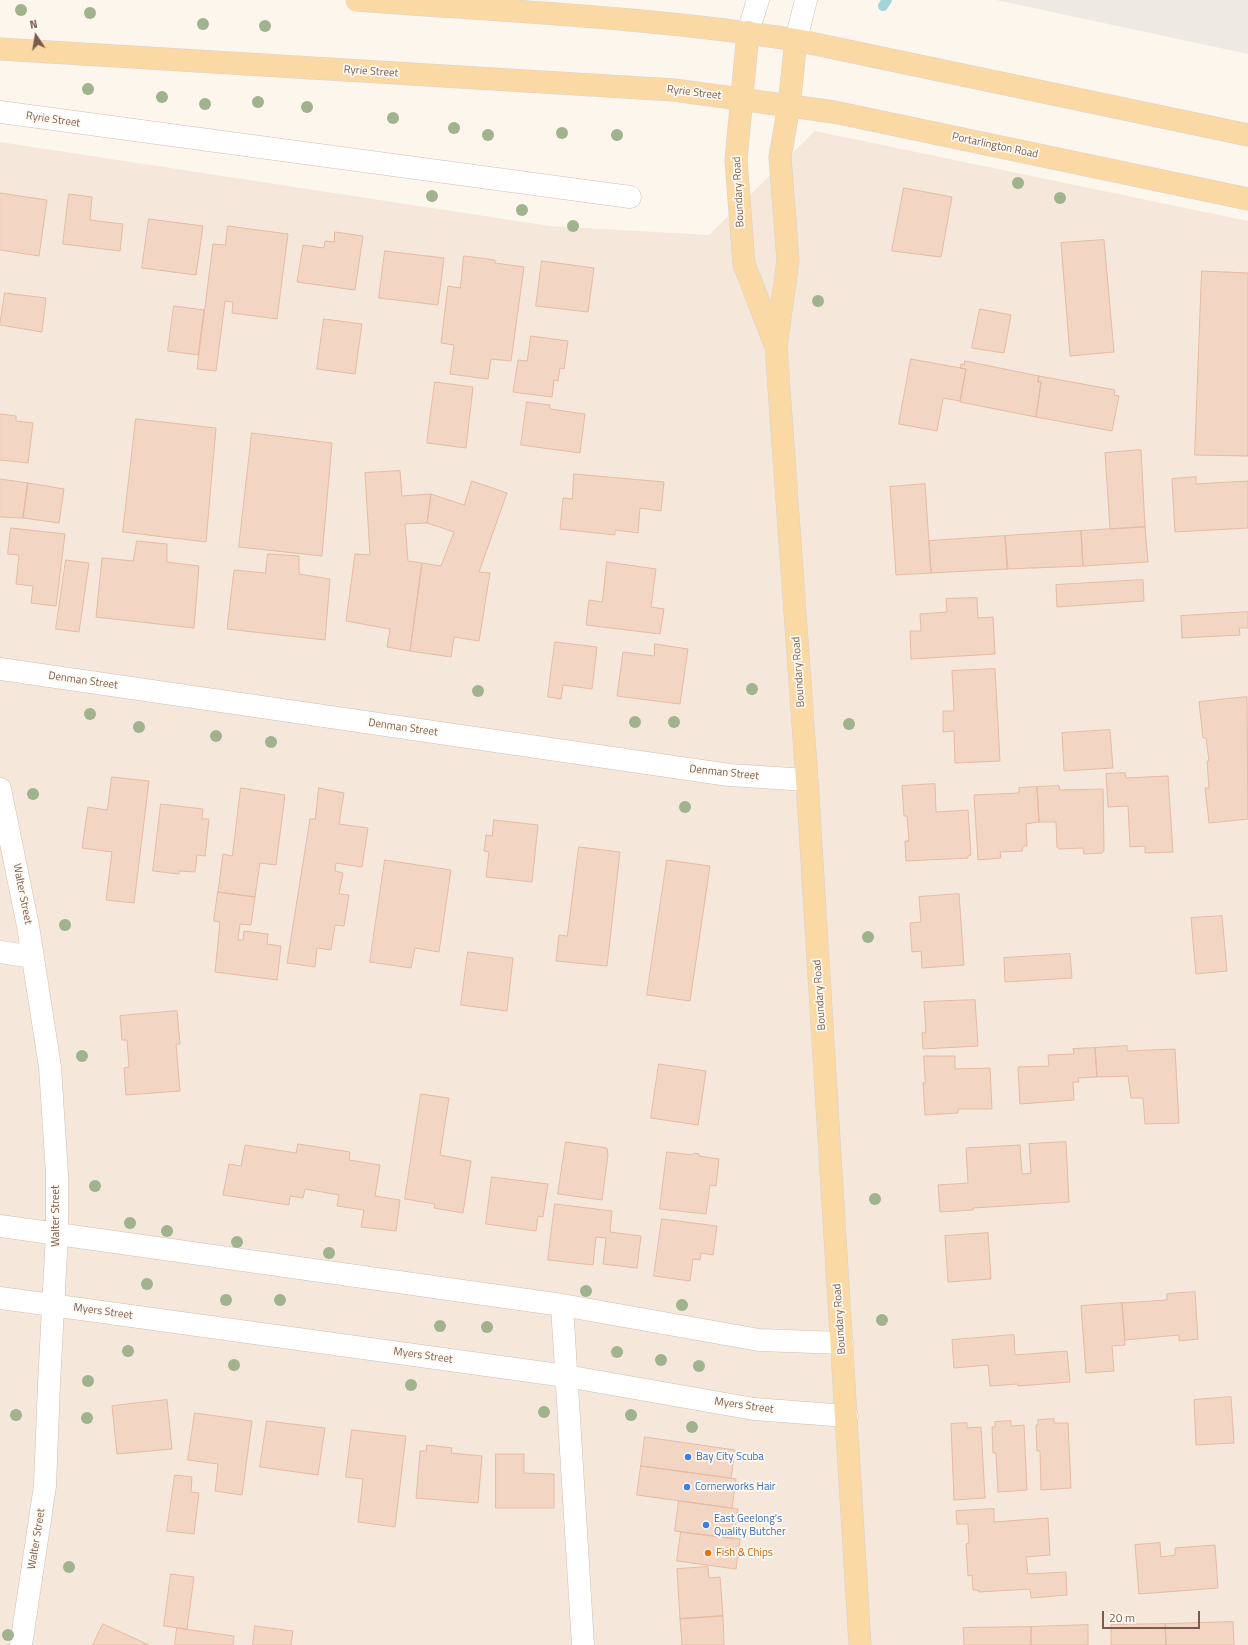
<!DOCTYPE html>
<html>
<head>
<meta charset="utf-8">
<style>
	body { margin:0 }
	#map { position:relative; width:1248px; height:1645px; overflow:hidden; background:#fdf6ec; font-family:"Titillium Web",sans-serif }
	canvas { display:block }
	.north { position:absolute; left:16px; top:16px; width:40px; height:40px; -webkit-text-stroke:3px #fffaf3; paint-order:stroke; rotate:348deg; font-size:11px; font-weight:700; line-height:16px; text-align:center; color:#7a5c4d }
	.north::after { content:''; display:block; margin:auto; width:14px; height:18px; background:#7a5c4d; clip-path:polygon(50% 0,100% 100%,50% 72%,0 100%) }
	.scale { position:absolute; left:1102px; top:1611px; width:98px; height:18px; box-sizing:border-box; border:2px solid #7a5c4d; border-top:0; padding-left:5px; font-size:12px; line-height:14px; white-space:nowrap; color:#7a5c4d; -webkit-text-stroke:3px #fffaf3; paint-order:stroke }
</style>
</head>
<body>
<div id="map">
<canvas width="1248" height="1645"></canvas>
<div class="north">N</div>
<div class="scale">20 m</div>
</div>
<script>
const context = document.querySelector('canvas').getContext('2d');
context.lineJoin = 'round';
function fillPath(path, color) {
  context.fillStyle = color;
  context.fill(path, 'evenodd');
}
function strokePath(path, color, width, dash) {
  context.strokeStyle = color;
  context.lineWidth = width;
  context.lineCap = dash ? 'butt' : 'round';
  context.setLineDash(dash || []);
  context.stroke(path);
}
function label(font, color, halo, rows, align = 'center') {
  context.font = font + ' "Titillium Web",sans-serif';
  context.lineWidth = 3.5;
  context.setLineDash([]);
  context.textBaseline = 'middle';
  context.strokeStyle = halo;
  context.fillStyle = color;
  for (const [text, x, y, turn = 0] of rows) {
    context.save();
    context.translate(x, y);
    context.rotate((+turn || 0) * Math.PI / 180);
    context.textAlign = isNaN(turn) ? turn : align;
    if (halo) context.strokeText(text, 0, 0);
    context.fillText(text, 0, 0);
    context.restore();
  }
}
fillPath(new Path2D(`
	M 815,131 L 1248,221 L 1248,1645 L 0,1645 L 0,142 L 550,226 L 709,235 Z`), '#f5e8da');
fillPath(new Path2D(`
	M 996,0 L 1248,0 L 1248,54 Z`), '#efe9e4');
strokePath(new Path2D(`
	M 883,6 L 887,0`), '#a5d3da', 10);
const building = new Path2D(`
	M 904,188 L 952,197 L 941,257 L 892,251 Z
	M 0,193 L 47,200 L 39,256 L 0,250 Z
	M 69,194 L 92,197 L 90,220 L 123,224 L 120,251 L 63,244 Z
	M 149,219 L 203,226 L 196,275 L 142,268 Z
	M 228,226 L 288,234 L 277,319 L 232,313 L 233,302 L 225,301 L 216,371 L 197,369 L 213,244 L 225,245 Z
	M 335,232 L 363,236 L 355,290 L 297,282 L 303,245 L 324,248 L 325,241 L 334,242 Z
	M 1104,240 L 1114,352 L 1070,356 L 1061,243 Z
	M 385,251 L 444,258 L 438,305 L 379,298 Z
	M 464,256 L 495,260 L 495,263 L 524,267 L 511,361 L 491,359 L 488,379 L 450,374 L 454,345 L 441,343 L 448,286 L 460,288 Z
	M 542,261 L 594,268 L 588,312 L 536,306 Z
	M 1202,271 L 1248,273 L 1248,456 L 1195,455 Z
	M 5,293 L 46,298 L 42,332 L 0,325 Z
	M 174,306 L 204,310 L 198,355 L 168,351 Z
	M 980,309 L 1011,315 L 1004,353 L 972,348 Z
	M 324,319 L 362,324 L 355,374 L 317,369 Z
	M 531,336 L 568,341 L 564,369 L 560,368 L 558,381 L 554,380 L 552,397 L 513,392 L 518,360 L 527,361 Z
	M 911,359 L 966,369 L 960,401 L 943,398 L 937,431 L 899,424 Z
	M 965,361 L 1039,376 L 1038,382 L 1041,382 L 1036,417 L 960,402 L 966,369 L 960,368 L 961,364 L 964,365 Z
	M 1039,376 L 1115,390 L 1114,395 L 1119,396 L 1112,431 L 1036,417 L 1041,382 L 1038,382 Z
	M 435,382 L 473,387 L 466,448 L 427,443 Z
	M 527,402 L 550,405 L 550,409 L 585,414 L 580,453 L 521,445 Z
	M 0,414 L 16,416 L 16,421 L 33,423 L 28,463 L 0,460 Z
	M 136,419 L 216,428 L 206,542 L 123,532 Z
	M 252,433 L 332,443 L 322,556 L 239,547 Z
	M 1141,450 L 1145,527 L 1110,529 L 1105,453 Z
	M 400,471 L 402,496 L 431,494 L 427,523 L 405,524 L 408,561 L 422,563 L 410,651 L 387,647 L 390,629 L 346,621 L 355,554 L 370,555 L 365,473 Z
	M 574,474 L 664,482 L 661,511 L 640,508 L 638,533 L 615,530 L 615,535 L 560,529 L 563,498 L 572,499 Z
	M 1196,477 L 1196,484 L 1248,481 L 1248,528 L 1175,532 L 1172,479 Z
	M 0,479 L 28,483 L 23,518 L 0,517 Z
	M 472,481 L 507,493 L 479,572 L 490,573 L 479,641 L 454,637 L 451,657 L 410,651 L 422,563 L 441,566 L 454,532 L 427,523 L 431,494 L 464,505 Z
	M 28,483 L 64,489 L 59,523 L 23,518 Z
	M 925,484 L 931,573 L 896,575 L 890,487 Z
	M 1145,527 L 1148,562 L 1083,566 L 1081,531 Z
	M 11,528 L 65,534 L 56,606 L 31,603 L 33,586 L 16,584 L 19,555 L 8,554 Z
	M 1081,531 L 1083,566 L 1007,569 L 1005,536 Z
	M 1005,536 L 1008,569 L 931,573 L 929,541 Z
	M 137,541 L 167,544 L 167,562 L 199,566 L 194,628 L 96,617 L 102,558 L 133,561 Z
	M 268,554 L 299,556 L 299,574 L 330,579 L 325,640 L 227,629 L 234,570 L 265,573 Z
	M 66,560 L 89,563 L 79,632 L 56,629 Z
	M 607,562 L 656,569 L 651,607 L 664,609 L 660,634 L 586,625 L 589,600 L 602,602 Z
	M 1143,580 L 1144,601 L 1057,607 L 1056,585 Z
	M 977,598 L 978,618 L 993,617 L 995,654 L 911,659 L 910,631 L 921,631 L 920,614 L 947,612 L 946,599 Z
	M 1248,612 L 1248,628 L 1239,628 L 1240,635 L 1182,638 L 1181,616 Z
	M 555,642 L 597,647 L 592,689 L 563,685 L 561,699 L 548,697 Z
	M 655,644 L 688,649 L 680,704 L 617,696 L 623,652 L 654,656 Z
	M 995,669 L 1000,761 L 955,763 L 954,731 L 943,732 L 943,711 L 954,711 L 952,671 Z
	M 1247,697 L 1248,819 L 1209,823 L 1205,788 L 1209,788 L 1207,761 L 1209,761 L 1206,738 L 1203,738 L 1199,702 Z
	M 1110,730 L 1113,768 L 1064,771 L 1062,733 Z
	M 1125,773 L 1126,778 L 1168,776 L 1173,852 L 1145,853 L 1145,846 L 1130,847 L 1128,806 L 1108,807 L 1106,774 Z
	M 112,777 L 149,781 L 134,903 L 106,900 L 112,852 L 82,848 L 88,807 L 107,810 Z
	M 935,784 L 936,812 L 968,810 L 971,855 L 968,856 L 968,858 L 906,861 L 905,841 L 909,841 L 907,816 L 904,816 L 902,786 Z
	M 1059,786 L 1060,790 L 1103,789 L 1104,851 L 1102,853 L 1084,854 L 1083,848 L 1059,849 L 1057,847 L 1056,822 L 1039,822 L 1037,787 Z
	M 1037,787 L 1039,822 L 1026,824 L 1027,846 L 1023,846 L 1022,851 L 1000,852 L 1001,858 L 978,860 L 974,795 L 1019,793 L 1019,788 Z
	M 241,788 L 285,795 L 276,865 L 260,863 L 255,897 L 218,892 L 223,854 L 232,856 Z
	M 319,788 L 344,793 L 339,824 L 368,828 L 362,867 L 336,863 L 335,871 L 343,873 L 339,894 L 349,895 L 344,926 L 335,925 L 331,950 L 317,948 L 315,967 L 287,963 L 310,819 L 315,819 Z
	M 161,804 L 203,809 L 202,819 L 209,819 L 205,856 L 197,855 L 195,872 L 179,871 L 179,874 L 153,871 Z
	M 494,820 L 538,825 L 532,882 L 486,877 L 489,852 L 484,851 L 486,835 L 492,836 Z
	M 579,847 L 620,852 L 607,966 L 556,961 L 559,935 L 567,936 Z
	M 385,860 L 451,870 L 439,952 L 415,948 L 411,968 L 370,962 Z
	M 667,860 L 710,866 L 690,1001 L 647,995 Z
	M 218,892 L 255,897 L 251,925 L 240,924 L 238,940 L 243,940 L 244,931 L 268,934 L 267,944 L 281,946 L 277,980 L 215,972 L 220,922 L 214,921 Z
	M 959,894 L 964,965 L 922,968 L 921,951 L 912,952 L 910,923 L 921,922 L 919,897 Z
	M 1222,916 L 1227,971 L 1196,974 L 1191,918 Z
	M 468,952 L 513,958 L 507,1011 L 461,1005 Z
	M 1070,954 L 1072,978 L 1005,982 L 1004,958 Z
	M 975,1000 L 978,1046 L 923,1049 L 922,1033 L 926,1032 L 924,1002 Z
	M 177,1011 L 180,1044 L 176,1044 L 180,1091 L 126,1095 L 124,1068 L 129,1067 L 127,1040 L 122,1040 L 120,1016 Z
	M 1127,1046 L 1127,1051 L 1175,1049 L 1179,1123 L 1145,1124 L 1143,1098 L 1131,1098 L 1128,1076 L 1097,1077 L 1095,1048 Z
	M 1095,1048 L 1097,1077 L 1078,1078 L 1079,1082 L 1073,1082 L 1074,1100 L 1020,1104 L 1018,1067 L 1049,1066 L 1048,1055 L 1074,1054 L 1073,1049 Z
	M 924,1056 L 955,1056 L 955,1069 L 990,1068 L 992,1109 L 958,1109 L 958,1113 L 925,1115 L 923,1083 L 925,1083 Z
	M 659,1064 L 706,1071 L 698,1125 L 651,1118 Z
	M 421,1094 L 449,1098 L 440,1155 L 471,1161 L 463,1213 L 434,1208 L 435,1204 L 405,1199 Z
	M 566,1142 L 607,1148 L 608,1155 L 602,1200 L 558,1194 Z
	M 1066,1142 L 1069,1202 L 973,1208 L 973,1210 L 940,1212 L 938,1185 L 968,1183 L 966,1148 L 1020,1145 L 1022,1174 L 1031,1173 L 1029,1144 Z
	M 298,1144 L 350,1152 L 349,1160 L 380,1165 L 375,1196 L 400,1200 L 396,1231 L 361,1227 L 364,1210 L 337,1206 L 339,1195 L 305,1189 L 303,1198 L 290,1196 L 289,1205 L 223,1195 L 229,1164 L 241,1166 L 245,1145 L 296,1153 Z
	M 667,1152 L 693,1155 L 694,1153 L 699,1154 L 699,1156 L 719,1159 L 716,1186 L 710,1185 L 706,1214 L 660,1209 Z
	M 492,1177 L 548,1184 L 543,1217 L 538,1216 L 536,1231 L 486,1224 Z
	M 555,1204 L 612,1211 L 610,1232 L 641,1236 L 637,1268 L 603,1264 L 606,1238 L 596,1237 L 593,1265 L 548,1260 Z
	M 662,1219 L 717,1226 L 713,1255 L 701,1253 L 700,1260 L 693,1259 L 690,1281 L 654,1276 Z
	M 988,1233 L 991,1279 L 948,1282 L 945,1236 Z
	M 1195,1292 L 1198,1339 L 1179,1341 L 1179,1335 L 1125,1340 L 1122,1303 L 1167,1300 L 1167,1294 Z
	M 1122,1303 L 1125,1345 L 1112,1346 L 1114,1371 L 1086,1373 L 1081,1306 Z
	M 1014,1335 L 1015,1355 L 1067,1351 L 1070,1382 L 1018,1386 L 1018,1384 L 990,1386 L 988,1365 L 954,1368 L 952,1340 Z
	M 1231,1397 L 1234,1443 L 1196,1445 L 1194,1400 Z
	M 167,1400 L 172,1449 L 117,1454 L 112,1406 Z
	M 195,1413 L 252,1421 L 242,1495 L 215,1491 L 218,1464 L 188,1460 Z
	M 1054,1419 L 1054,1423 L 1068,1423 L 1071,1488 L 1041,1490 L 1040,1451 L 1037,1451 L 1036,1425 L 1038,1425 L 1038,1420 Z
	M 267,1421 L 325,1428 L 318,1475 L 260,1467 Z
	M 1011,1421 L 1011,1426 L 1024,1425 L 1027,1490 L 998,1492 L 996,1453 L 993,1453 L 992,1427 L 995,1427 L 995,1422 Z
	M 967,1423 L 967,1428 L 981,1427 L 985,1498 L 954,1500 L 951,1424 Z
	M 352,1430 L 406,1436 L 395,1527 L 358,1522 L 363,1479 L 346,1477 Z
	M 645,1437 L 735,1450 L 731,1478 L 641,1466 Z
	M 427,1445 L 452,1448 L 451,1453 L 482,1456 L 478,1503 L 416,1498 L 420,1451 L 426,1451 Z
	M 496,1454 L 524,1454 L 524,1473 L 554,1474 L 554,1508 L 496,1508 Z
	M 641,1466 L 736,1479 L 732,1508 L 637,1495 Z
	M 175,1475 L 192,1477 L 191,1492 L 199,1493 L 194,1534 L 167,1531 Z
	M 679,1501 L 738,1509 L 733,1539 L 675,1531 Z
	M 994,1509 L 994,1522 L 1048,1518 L 1050,1555 L 1026,1557 L 1028,1574 L 1066,1572 L 1067,1595 L 1031,1598 L 1030,1589 L 979,1592 L 978,1590 L 973,1590 L 972,1575 L 968,1576 L 966,1544 L 969,1543 L 968,1524 L 957,1524 L 956,1511 Z
	M 681,1532 L 740,1539 L 736,1569 L 677,1561 Z
	M 1160,1543 L 1161,1557 L 1175,1555 L 1175,1548 L 1215,1545 L 1218,1588 L 1139,1594 L 1135,1545 Z
	M 708,1567 L 709,1578 L 720,1577 L 723,1616 L 680,1619 L 677,1569 Z
	M 171,1574 L 194,1577 L 187,1629 L 164,1626 Z
	M 723,1616 L 724,1645 L 682,1645 L 680,1619 Z
	M 1233,1622 L 1234,1645 L 1166,1645 L 1165,1624 Z
	M 103,1624 L 149,1645 L 93,1645 Z
	M 1165,1624 L 1166,1645 L 1111,1645 L 1111,1625 Z
	M 1088,1625 L 1088,1645 L 1031,1645 L 1031,1627 Z
	M 255,1626 L 293,1631 L 291,1645 L 253,1645 Z
	M 1031,1627 L 1031,1645 L 964,1645 L 963,1628 Z
	M 177,1628 L 234,1636 L 233,1645 L 175,1645 Z`);
fillPath(building, '#f3d5c3');
strokePath(building, '#e6bba3', 1);
const minor = new Path2D(`
	M 748,32 L 758,0
	M 796,40 L 806,0
	M 0,112 L 630,197
	M 0,669 L 729,775 L 807,780
	M 0,789 L 28,926 L 50,1067 L 57,1174 L 57,1234 L 49,1384 L 45,1486 L 21,1645
	M 0,952 L 33,957
	M 0,1226 L 562,1305 L 759,1340 L 842,1343
	M 0,1298 L 566,1376 L 754,1409 L 847,1416
	M 562,1305 L 583,1645`);
const major = new Path2D(`
	M 357,0 C 503,11 651,17 796,40 L 1248,135
	M 748,32 L 736,160 L 744,264 L 775,344
	M 796,40 L 789,106 L 780,157 L 788,261 L 776,346 L 807,780 L 860,1645
	M 0,49 L 674,90 L 834,112 L 1248,199`);
strokePath(minor, '#d1beb0', 23);
strokePath(major, '#dad1cd', 23);
strokePath(minor, '#fff', 22);
strokePath(major, '#fbd9a5', 22);
context.fillStyle = '#a0b28e';
for (const [x, y] of [
	[21,10],
	[90,13],
	[203,24],
	[265,26],
	[88,89],
	[162,97],
	[258,102],
	[205,104],
	[307,107],
	[393,118],
	[454,128],
	[562,133],
	[488,135],
	[617,135],
	[1018,183],
	[432,196],
	[1060,198],
	[522,210],
	[573,226],
	[818,301],
	[752,689],
	[478,691],
	[90,714],
	[635,722],
	[674,722],
	[849,724],
	[139,727],
	[216,736],
	[271,742],
	[33,794],
	[685,807],
	[65,925],
	[868,937],
	[82,1056],
	[95,1186],
	[875,1199],
	[130,1223],
	[167,1231],
	[237,1242],
	[329,1253],
	[147,1284],
	[586,1291],
	[226,1300],
	[280,1300],
	[682,1305],
	[882,1320],
	[440,1326],
	[487,1327],
	[128,1351],
	[617,1352],
	[661,1360],
	[234,1365],
	[699,1366],
	[88,1381],
	[411,1385],
	[544,1412],
	[16,1415],
	[631,1415],
	[87,1418],
	[692,1427],
	[69,1567],
	[8,1635]
]) {
  context.beginPath();
  context.arc(x, y, 6, 0, 2 * Math.PI);
  context.fill();
}
for (const [x, y, r, color] of [
	[688,1457,4,"#3f7fe0"],
	[687,1487,4,"#3f7fe0"],
	[706,1525,4,"#3f7fe0"],
	[708,1553,4,"#e8710a"]
]) {
  const dot = new Path2D();
  dot.arc(x, y, r, 0, 2 * Math.PI);
  context.fillStyle = color;
  context.fill(dot);
  strokePath(dot, '#fffaf3', 1.5);
}
label('11px', '#7a5c4d', '#fffaf3', [
	["Ryrie Street",371,72,4],
	["Ryrie Street",694,93,7],
	["Ryrie Street",53,120,8],
	["Portarlington Road",995,146,12],
	["Boundary Road",739,192,-93],
	["Boundary Road",799,672,-94],
	["Denman Street",83,681,8],
	["Denman Street",403,728,8],
	["Denman Street",724,773,6],
	["Walter Street",22,894,79],
	["Boundary Road",820,995,-94],
	["Walter Street",56,1216,-90],
	["Myers Street",103,1312,8],
	["Boundary Road",840,1319,-94],
	["Myers Street",423,1356,8],
	["Myers Street",744,1406,8],
	["Walter Street",37,1539,-81]
]);
label('11px', '#366cbe', '#fffaf3', [
	["Bay City Scuba",696,1457],
	["Cornerworks Hair",695,1487],
	["East Geelong's",714,1519],
	["Quality Butcher",714,1532]
], 'left');
label('11px', '#c56008', '#fffaf3', [
	["Fish & Chips",716,1553]
], 'left');
</script>
</body>
</html>
